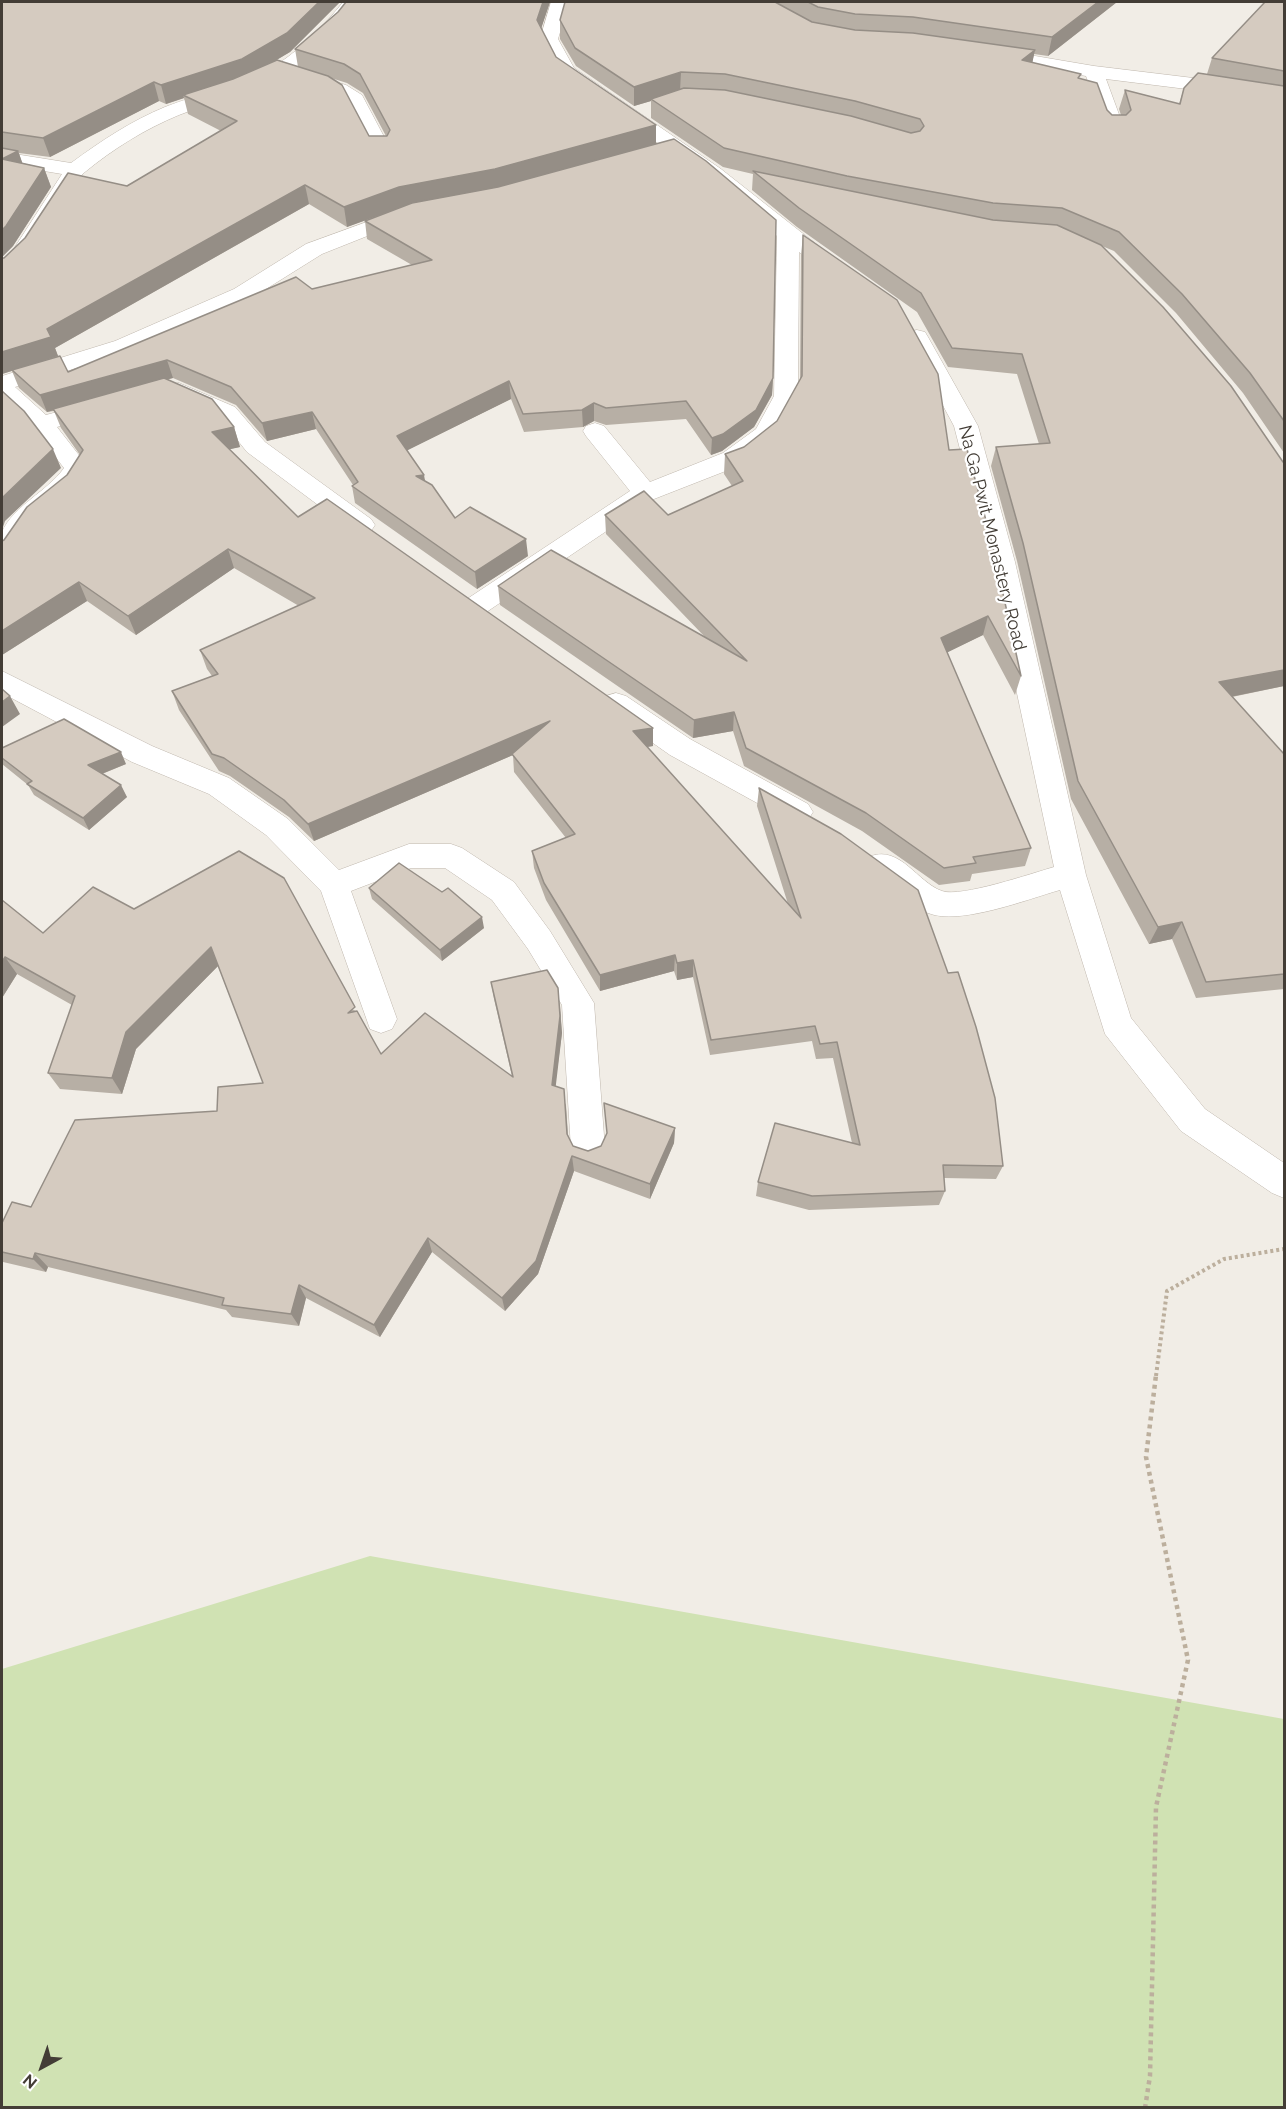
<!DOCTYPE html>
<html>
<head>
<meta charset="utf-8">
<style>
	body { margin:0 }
	#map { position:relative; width:1286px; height:2109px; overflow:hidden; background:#f1ede6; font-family:Raleway,sans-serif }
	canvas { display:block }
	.frame { position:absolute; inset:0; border:3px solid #433d36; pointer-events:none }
	.north { position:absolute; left:12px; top:2037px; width:60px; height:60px; -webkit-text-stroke:4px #fff; paint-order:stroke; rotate:220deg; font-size:16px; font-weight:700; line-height:24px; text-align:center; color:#433d36 }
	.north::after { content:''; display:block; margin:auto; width:21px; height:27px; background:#433d36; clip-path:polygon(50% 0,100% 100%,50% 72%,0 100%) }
</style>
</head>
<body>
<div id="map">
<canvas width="1286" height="2109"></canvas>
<div class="frame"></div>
<div class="north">N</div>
</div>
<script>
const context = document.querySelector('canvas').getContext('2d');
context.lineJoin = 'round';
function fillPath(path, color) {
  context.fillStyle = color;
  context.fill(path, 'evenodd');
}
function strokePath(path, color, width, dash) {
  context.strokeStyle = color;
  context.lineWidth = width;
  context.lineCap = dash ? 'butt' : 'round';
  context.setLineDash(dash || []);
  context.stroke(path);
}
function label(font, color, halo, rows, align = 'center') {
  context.font = font + ' Raleway,sans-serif';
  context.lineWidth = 4.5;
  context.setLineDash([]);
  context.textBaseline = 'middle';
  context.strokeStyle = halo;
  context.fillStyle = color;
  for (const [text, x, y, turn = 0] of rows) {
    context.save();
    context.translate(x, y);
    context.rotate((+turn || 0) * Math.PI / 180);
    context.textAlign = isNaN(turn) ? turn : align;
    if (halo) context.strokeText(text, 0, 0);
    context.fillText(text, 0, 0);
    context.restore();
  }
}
fillPath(new Path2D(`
	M 370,1556 L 1284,1719 L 1284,2107 L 2,2107 L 2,1669 Z`), '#d0e2b3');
const minor = new Path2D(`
	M 343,2 L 361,2 C 345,25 311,61 286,75 C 253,95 214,101 179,115 C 145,129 113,149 85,172 C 58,195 39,270 2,277 L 2,260 L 15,247 L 62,174 L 2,164 L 2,152 L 71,163 C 101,141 131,121 165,107 C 200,93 240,87 273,67 C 297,53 326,24 343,2 Z
	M 551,2 L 569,2 L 558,39 L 574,68 L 721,169 L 849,270 L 846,275 L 830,275 L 799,252 L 798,396 L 774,439 L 741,465 L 654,499 L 485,613 L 476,615 L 467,613 L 463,606 L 467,599 L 630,491 L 586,436 L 583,431 L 586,426 L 595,423 L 604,426 L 650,482 L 723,453 L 756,429 L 774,396 L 777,236 L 707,177 L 559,75 L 540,39 Z
	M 988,48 L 1094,66 L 1243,84 L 1284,93 L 1284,105 L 1243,96 L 1106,79 L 1124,128 L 1121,132 L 1107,132 L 1104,128 L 1086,76 L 981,58 L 979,54 L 981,50 Z
	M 305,73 L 346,85 L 362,95 L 391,150 L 388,154 L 374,154 L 347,102 L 332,93 L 298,83 L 295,79 Z
	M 408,207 L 415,209 L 419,213 L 415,217 L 322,254 L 250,299 L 131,351 L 15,387 L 46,415 L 101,400 L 109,402 L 113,407 L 109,412 L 57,427 L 89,468 L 73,492 L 34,525 L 11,558 L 2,561 C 2,552 0,540 2,532 C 14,505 47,492 64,468 L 34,429 L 2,400 L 2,376 L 115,341 L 234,289 L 306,244 Z
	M 917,330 L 925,332 L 928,337 L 978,426 L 1015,562 L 1086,875 L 1131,1018 L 1205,1109 L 1284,1163 L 1284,1198 L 1272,1193 L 1181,1131 L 1105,1034 L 1060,890 C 1028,899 959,926 928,913 C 908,905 889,885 871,872 L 867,864 L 871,856 C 901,846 917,882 942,891 C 960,898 1033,873 1054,867 L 989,562 L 954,426 L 906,337 L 909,332 Z
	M 179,383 L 235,407 L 265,442 L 371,519 L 375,525 L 371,531 L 362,533 L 353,531 L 247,452 L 219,417 L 171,395 L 167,390 L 171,385 Z
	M 2,671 L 152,746 L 229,778 L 288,819 L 339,870 L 409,844 L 451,844 L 462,848 L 514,882 L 550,931 L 594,1003 L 605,1149 L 600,1160 L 588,1164 L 576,1160 L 571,1149 L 562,1005 L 528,949 L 492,900 L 445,868 L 411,868 L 351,891 L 397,1019 L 392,1029 L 381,1033 L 370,1029 L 321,891 L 266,835 L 209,794 L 132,762 L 2,693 Z
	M 616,693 L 626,696 L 690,739 L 808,804 L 813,812 L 808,820 L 798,823 L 788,820 L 670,755 L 606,710 L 602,703 L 606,696 Z`);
strokePath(minor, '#bfb7ad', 1);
strokePath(new Path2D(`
	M 1156,1376 L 1167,1291 L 1224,1259 L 1284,1249`), '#bcaf9d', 4, [3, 3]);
strokePath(new Path2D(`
	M 1145,2108 L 1150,2076 L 1156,1807 L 1188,1660 L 1146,1457 L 1156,1375`), '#bcaf9d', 4.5, [4, 4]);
fillPath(minor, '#fff');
fillPath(new Path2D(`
	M 2,2 L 340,2 L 290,52 L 273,62 L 298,67 L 295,49 L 550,2 L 541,28 L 556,57 L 656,144 L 773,378 L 772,395 L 754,427 L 722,451 L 711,455 L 686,419 L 606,425 L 594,421 L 583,427 L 524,432 L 511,399 L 407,450 L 426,482 L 455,518 L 528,556 L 477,589 L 355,503 L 352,486 L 353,485 L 316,429 L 267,441 L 236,405 L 173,378 L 167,379 L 234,427 L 240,447 L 229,449 L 298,517 L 653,728 L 653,746 L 647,747 L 788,904 L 757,806 L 759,788 L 1003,1166 L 996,1179 L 944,1178 L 945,1191 L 939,1205 L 809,1210 L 756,1196 L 758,1182 L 852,1143 L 833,1058 L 816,1059 L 812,1041 L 710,1055 L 693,977 L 677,980 L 674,971 L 600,991 L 546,900 L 534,868 L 532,851 L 566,838 L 514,772 L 513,755 L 314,841 L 289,817 L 230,776 L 219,771 L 179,710 L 172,691 L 212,676 L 207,669 L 200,650 L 299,606 L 234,568 L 136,635 L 87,601 L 2,655 L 2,541 L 4,540 L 67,475 L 80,455 L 61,428 L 54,411 L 47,412 L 19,388 L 12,371 L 2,374 L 4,258 L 221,131 L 188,114 L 184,98 L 166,104 L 159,101 L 50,157 L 19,153 L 22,163 L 44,168 L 51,187 L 13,246 L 2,257 ZM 331,78 L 347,83 L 363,93 L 386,136 L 369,136 ZM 309,204 L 347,227 L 402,207 L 365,221 L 367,239 L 412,265 L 312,289 L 68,372 L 58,356 L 55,348 Z
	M 565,2 L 1117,2 L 1048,56 L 1034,54 L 1032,63 L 1080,79 L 1112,115 L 1121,115 L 1119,109 L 1125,90 L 1179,104 L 1184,88 L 1207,74 L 1212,58 L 1284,2 L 1284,453 L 1243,393 L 1176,313 L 1114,251 L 1102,246 L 1284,686 L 1232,697 L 1284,754 L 1284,989 L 1196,998 L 1172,939 L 1149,944 L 1071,799 L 1017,561 L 991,466 L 996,447 L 1039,444 L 1017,374 L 948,367 L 917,312 L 797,227 L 752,190 L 753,174 L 723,167 L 651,118 L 651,101 L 634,106 L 576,66 L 560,39 L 560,20 Z
	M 803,235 L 949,450 L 1021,676 L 1015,695 L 983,635 L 947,652 L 1031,848 L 1025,866 L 972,874 L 970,881 L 939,885 L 862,831 L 744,766 L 733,731 L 693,738 L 500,605 L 498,586 L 704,636 L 606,534 L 605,515 L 668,515 L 732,486 L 724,474 L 725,454 L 744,447 L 777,421 L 800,380 L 801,255 Z
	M 2,748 L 126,764 L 102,774 L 127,797 L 89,830 L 34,795 L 28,785 L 2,764 Z
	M 369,888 L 484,928 L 442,961 L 372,899 Z
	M 2,900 L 43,933 L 134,909 L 356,1011 L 381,1054 L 512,1076 L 494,999 L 491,982 L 560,1006 L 562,1033 L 555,1086 L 566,1105 L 568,1135 L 573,1146 L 588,1151 L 675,1128 L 674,1143 L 650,1199 L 574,1171 L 538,1274 L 505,1311 L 432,1252 L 380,1337 L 306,1298 L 299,1326 L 232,1317 L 226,1310 L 48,1267 L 46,1272 L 3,1262 L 2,1261 L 2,1223 L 31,1207 L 217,1111 L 263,1083 L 218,966 L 136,1049 L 122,1094 L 60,1089 L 48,1073 L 72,1005 L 17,974 L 2,998 Z`), '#b7afa5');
fillPath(new Path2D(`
	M 319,2 L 340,2 L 290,52 L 246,78 L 183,95 L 184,98 L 166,104 L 161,85 Z
	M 543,2 L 550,2 L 538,38 L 537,20 Z
	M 1098,2 L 1117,2 L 1048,56 L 1052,37 Z
	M 1035,50 L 1031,69 L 1022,60 Z
	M 681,72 L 680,91 L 651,99 L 651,101 L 634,106 L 634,87 Z
	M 154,82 L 159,101 L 50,157 L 43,138 Z
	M 656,125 L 656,144 L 496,188 L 402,207 L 347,227 L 344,207 L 399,187 Z
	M 18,151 L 25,170 L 2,159 Z
	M 44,168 L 51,187 L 13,246 L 2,257 L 2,230 Z
	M 305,185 L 309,204 L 55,348 L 58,356 L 2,374 L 2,352 L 47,329 Z
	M 167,360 L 173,378 L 47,412 L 40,395 Z
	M 773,378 L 772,395 L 754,427 L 722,451 L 711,455 L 712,438 Z
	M 509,381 L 511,399 L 400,454 L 397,436 Z
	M 594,403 L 594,421 L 583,427 L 582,410 Z
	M 312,412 L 316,429 L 267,441 L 262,423 Z
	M 234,427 L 240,447 L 218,452 L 212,432 Z
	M 53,449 L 61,468 L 5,521 L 2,530 L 2,498 Z
	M 424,475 L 427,492 L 416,476 Z
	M 526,539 L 528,556 L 477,589 L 475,572 Z
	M 228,549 L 234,568 L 136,635 L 128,616 Z
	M 79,582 L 87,601 L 2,655 L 2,631 Z
	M 988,616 L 983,635 L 936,658 L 941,638 Z
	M 1284,670 L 1284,686 L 1210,701 L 1219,682 Z
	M 10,696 L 20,714 L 2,727 L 2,702 Z
	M 734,712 L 733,731 L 693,738 L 694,720 Z
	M 550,721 L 512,754 L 513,755 L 314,841 L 308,824 Z
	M 653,728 L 653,746 L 634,749 L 633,731 Z
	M 121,752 L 126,764 L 94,777 L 88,765 Z
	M 121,785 L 127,797 L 89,830 L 83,818 Z
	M 482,917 L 484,928 L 442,961 L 440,950 Z
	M 1182,922 L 1172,939 L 1149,944 L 1158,927 Z
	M 211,947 L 219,965 L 136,1049 L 122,1094 L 112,1078 L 126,1032 Z
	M 675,955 L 674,971 L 600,991 L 600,975 Z
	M 5,957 L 17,974 L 2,998 L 2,962 Z
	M 693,960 L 693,977 L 677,980 L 677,963 Z
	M 558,988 L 562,1033 L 554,1101 L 552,1085 Z
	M 675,1128 L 674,1143 L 650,1199 L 650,1184 Z
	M 572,1156 L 574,1171 L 538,1274 L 505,1311 L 502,1298 Z
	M 428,1238 L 432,1252 L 380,1337 L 374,1325 Z
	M 35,1253 L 48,1267 L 46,1272 L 33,1259 Z
	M 299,1285 L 306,1298 L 299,1326 L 291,1314 Z`), '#958e86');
const building = new Path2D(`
	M 2,2 L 319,2 L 287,33 L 242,59 L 161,85 L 154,82 L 43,138 L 2,132 Z
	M 346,2 L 543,2 L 537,20 L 556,57 L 656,125 L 495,169 L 399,187 L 344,207 L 305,185 L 47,329 L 51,337 L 2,352 L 2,258 L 4,258 L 25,238 L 68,173 L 127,186 L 237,121 L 183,95 L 233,79 L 277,60 L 328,76 L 342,85 L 369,136 L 387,136 L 390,130 L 360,74 L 344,64 L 295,49 L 338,12 Z
	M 565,2 L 775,2 L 812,22 L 855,30 L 913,33 L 1035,50 L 1022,60 L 1081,74 L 1078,78 L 1097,83 L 1107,110 L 1112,115 L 1126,115 L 1131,110 L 1125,90 L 1180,104 L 1184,88 L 1198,73 L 1284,86 L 1284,421 L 1250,373 L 1182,294 L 1119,232 L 1062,208 L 993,203 L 847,176 L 724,148 L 651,99 L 684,88 L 725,90 L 851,116 L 911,133 L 920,131 L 924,126 L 920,119 L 855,101 L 725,74 L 681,72 L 634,87 L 575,48 L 560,20 Z
	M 808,2 L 1098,2 L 1052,37 L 913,17 L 855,14 L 818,7 Z
	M 1265,2 L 1284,2 L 1284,71 L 1212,58 Z
	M 674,139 L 706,161 L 776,220 L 773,378 L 756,410 L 723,434 L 712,438 L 686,401 L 606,408 L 594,403 L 582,410 L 523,414 L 509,381 L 397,436 L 424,475 L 416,476 L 432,485 L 455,518 L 470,507 L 526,539 L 475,572 L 352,486 L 358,482 L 312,412 L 262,423 L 231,387 L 167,360 L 40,395 L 12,370 L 60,356 L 68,372 L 296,277 L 312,289 L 432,260 L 365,221 L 412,203 L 498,187 Z
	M 2,148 L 18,151 L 2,159 L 44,168 L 6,226 L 2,230 Z
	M 753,171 L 993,220 L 1057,225 L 1101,245 L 1163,307 L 1231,386 L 1283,462 L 1284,462 L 1284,670 L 1219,682 L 1284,754 L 1284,974 L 1206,982 L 1182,922 L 1158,927 L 1078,781 L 1023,543 L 996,447 L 1050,443 L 1022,354 L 952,348 L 921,293 L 799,208 Z
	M 803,235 L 897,300 L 938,374 L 949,450 L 967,449 L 992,543 L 1021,676 L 988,616 L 941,638 L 1031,848 L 973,857 L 976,863 L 944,868 L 866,813 L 746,748 L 734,712 L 694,720 L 498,586 L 551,550 L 747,661 L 605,515 L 644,491 L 668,515 L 743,481 L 725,454 L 744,447 L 777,421 L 802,376 Z
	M 164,378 L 212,399 L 234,427 L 212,432 L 298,517 L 327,499 L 653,728 L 633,731 L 801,918 L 759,788 L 841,834 L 918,890 L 948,973 L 958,972 L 976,1027 L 995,1098 L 1003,1166 L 943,1165 L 945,1191 L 812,1196 L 758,1182 L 775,1123 L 860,1145 L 837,1042 L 820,1044 L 815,1026 L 711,1040 L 693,960 L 677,963 L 675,955 L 600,975 L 544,883 L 532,851 L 575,834 L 512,754 L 550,721 L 308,824 L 284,800 L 224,758 L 212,754 L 172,691 L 218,674 L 200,650 L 315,598 L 228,549 L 128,616 L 79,582 L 2,631 L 2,541 L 4,540 L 27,507 L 67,475 L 83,450 L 53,409 Z
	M 2,391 L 24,411 L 53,449 L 2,498 Z
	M 2,689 L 10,696 L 2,702 Z
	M 64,719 L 121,752 L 88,765 L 121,785 L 83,818 L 27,784 L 32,781 L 2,758 L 2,748 Z
	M 239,851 L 284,878 L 355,1007 L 348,1013 L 357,1011 L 381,1054 L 425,1013 L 513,1077 L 491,982 L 547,970 L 558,988 L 560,1016 L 552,1085 L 564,1089 L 567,1134 L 573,1146 L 588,1151 L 601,1146 L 607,1133 L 604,1103 L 675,1128 L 650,1184 L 572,1156 L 536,1261 L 502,1298 L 428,1238 L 374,1325 L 299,1285 L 291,1314 L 222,1305 L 224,1298 L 35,1253 L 33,1259 L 2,1252 L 2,1223 L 12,1202 L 31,1207 L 75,1120 L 217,1111 L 218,1087 L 263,1083 L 211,947 L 126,1032 L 112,1078 L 48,1073 L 75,996 L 5,957 L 2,962 L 2,900 L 43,933 L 93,887 L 134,909 Z
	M 399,863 L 442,892 L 448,888 L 482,917 L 440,950 L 369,888 Z`);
fillPath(building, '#d5cbc0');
strokePath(building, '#958e86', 1.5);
label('18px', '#433d36', '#fff', [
	["Na Ga Pwit Monastery Road",992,538,76]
]);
</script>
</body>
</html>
